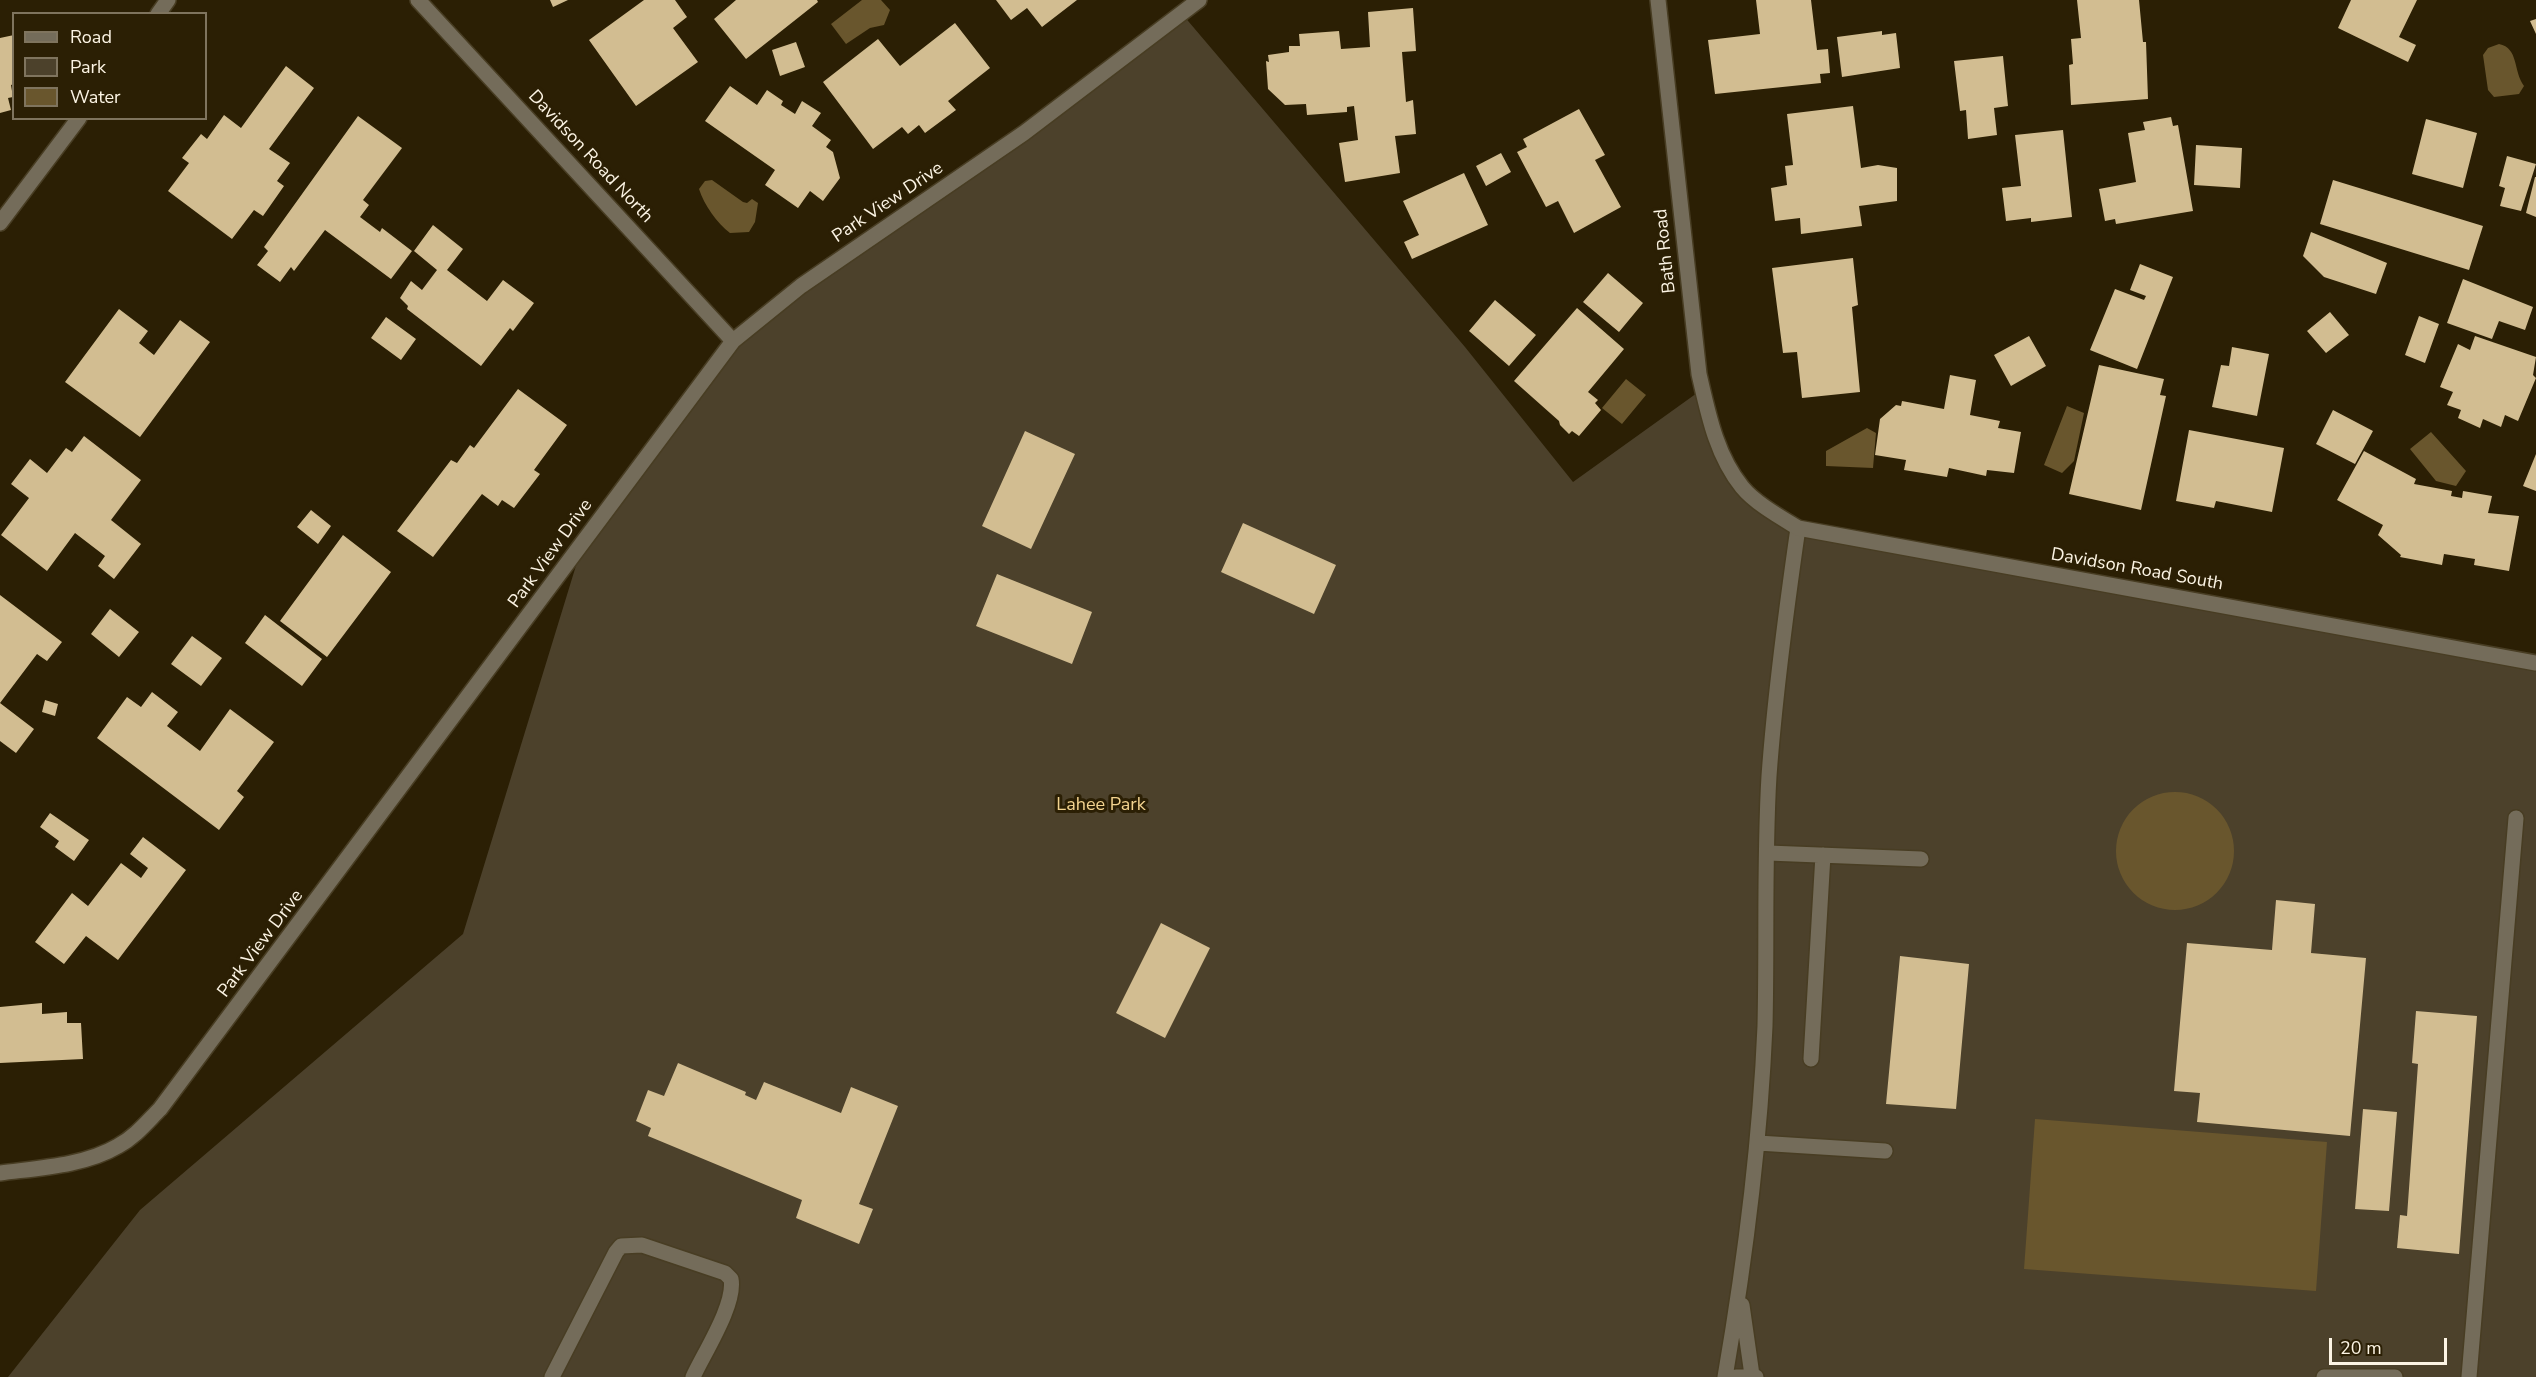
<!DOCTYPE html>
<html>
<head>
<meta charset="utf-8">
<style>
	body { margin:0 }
	#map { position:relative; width:2536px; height:1377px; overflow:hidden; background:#2b1f04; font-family:"Nunito Sans",sans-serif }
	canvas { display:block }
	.legend { position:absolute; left:12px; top:12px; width:195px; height:108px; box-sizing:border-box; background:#2b1f04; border:2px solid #7f745e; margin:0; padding:8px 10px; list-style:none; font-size:18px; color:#fcf4e4 }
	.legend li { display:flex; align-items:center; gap:12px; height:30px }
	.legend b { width:30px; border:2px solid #7f745e }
	.scale { position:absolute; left:2329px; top:1338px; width:118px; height:27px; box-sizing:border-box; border:3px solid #fcf4e4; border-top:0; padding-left:8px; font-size:18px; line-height:21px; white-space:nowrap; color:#fcf4e4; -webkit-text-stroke:4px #2b1f04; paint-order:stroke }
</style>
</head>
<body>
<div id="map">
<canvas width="2536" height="1377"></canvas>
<ul class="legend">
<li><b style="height:8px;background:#746c5a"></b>Road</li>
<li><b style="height:16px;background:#4c412b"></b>Park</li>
<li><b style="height:16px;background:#69562d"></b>Water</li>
</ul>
<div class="scale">20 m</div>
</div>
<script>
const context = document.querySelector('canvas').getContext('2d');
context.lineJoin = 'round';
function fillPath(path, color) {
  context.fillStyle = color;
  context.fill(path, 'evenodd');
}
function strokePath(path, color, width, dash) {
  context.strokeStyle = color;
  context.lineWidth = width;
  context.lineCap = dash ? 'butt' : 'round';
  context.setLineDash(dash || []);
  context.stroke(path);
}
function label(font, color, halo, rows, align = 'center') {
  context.font = font + ' "Nunito Sans",sans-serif';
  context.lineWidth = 6;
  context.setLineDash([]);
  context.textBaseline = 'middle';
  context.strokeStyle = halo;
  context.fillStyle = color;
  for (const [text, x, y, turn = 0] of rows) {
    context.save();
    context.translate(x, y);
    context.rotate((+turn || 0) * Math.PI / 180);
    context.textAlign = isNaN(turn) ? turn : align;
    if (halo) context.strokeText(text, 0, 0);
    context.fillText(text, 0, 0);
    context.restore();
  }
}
fillPath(new Path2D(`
	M 1183,15 L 1465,347 L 1573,482 L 1704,388 L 1711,423 L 1744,487 L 1799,526 L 2536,662 L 2536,1377 L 8,1377 L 140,1210 L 463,934 L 582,546 L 733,344 Z`), '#4c412b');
fillPath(new Path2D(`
	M 862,0 L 881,0 L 890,10 L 884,25 L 870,28 L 846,44 L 831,24 Z
	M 2499,44 C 2519,48 2513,71 2524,86 L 2519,94 L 2494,97 L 2488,90 L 2483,55 L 2488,48 Z
	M 712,180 L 743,202 L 747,203 L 752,199 L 758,203 L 755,222 L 749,232 L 730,233 C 717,223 704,205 699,189 L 705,181 Z
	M 1626,379 L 1646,395 L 1622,424 L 1602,408 Z
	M 2067,406 L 2084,413 L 2074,461 L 2062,473 L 2044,465 Z
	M 1867,428 L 1876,433 L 1873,468 L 1826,466 L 1826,451 Z
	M 2431,432 L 2466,471 L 2456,486 L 2436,481 L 2410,449 Z
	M2116 851a59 59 0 1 1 118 0a59 59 0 1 1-118 0Z
	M 2035,1119 L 2327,1142 L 2316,1291 L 2024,1269 Z`), '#69562d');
fillPath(new Path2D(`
	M 550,0 L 568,0 L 553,7 Z
	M 644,0 L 675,0 L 687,17 L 673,28 L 698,62 L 636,106 L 589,40 Z
	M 736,0 L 817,0 L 818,2 L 746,59 L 714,19 Z
	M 996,0 L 1077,0 L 1042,27 L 1027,8 L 1011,20 Z
	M 1756,0 L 1811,0 L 1817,50 L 1828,49 L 1830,73 L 1820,74 L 1821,83 L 1715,94 L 1708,40 L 1760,34 Z
	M 2077,0 L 2139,0 L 2143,42 L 2146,42 L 2148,99 L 2071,105 L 2069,65 L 2073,64 L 2071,39 L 2081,38 Z
	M 2351,0 L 2417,0 L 2399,37 L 2416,45 L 2408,62 L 2338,28 Z
	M 1413,8 L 1416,51 L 1402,52 L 1406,102 L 1413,100 L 1416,134 L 1395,136 L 1400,173 L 1345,182 L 1339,143 L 1358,140 L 1354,106 L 1347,107 L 1347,112 L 1307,115 L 1306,104 L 1285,105 L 1268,89 L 1266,61 L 1269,62 L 1268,55 L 1289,52 L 1289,46 L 1300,46 L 1299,34 L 1339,31 L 1341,49 L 1370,47 L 1368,12 Z
	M 2536,19 L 2536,34 L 2530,21 Z
	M 955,23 L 990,68 L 948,101 L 956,110 L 925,133 L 919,125 L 908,134 L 902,127 L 873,149 L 823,82 L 878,39 L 900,66 Z
	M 1882,31 L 1882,35 L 1896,33 L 1900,68 L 1842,77 L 1837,37 Z
	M 14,35 L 14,84 L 11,85 L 13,97 L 8,98 L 11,110 L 0,113 L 0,38 Z
	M 796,42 L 805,67 L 780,76 L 772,50 Z
	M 2003,56 L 2008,106 L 1994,108 L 1997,135 L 1968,139 L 1966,110 L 1960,111 L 1954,61 Z
	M 286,66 L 314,88 L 269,149 L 290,163 L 277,181 L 284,186 L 263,216 L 254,210 L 232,239 L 168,191 L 189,163 L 182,158 L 201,134 L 207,139 L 224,115 L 241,128 Z
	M 730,86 L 757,105 L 767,90 L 783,101 L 781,105 L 795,114 L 802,101 L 821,113 L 812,126 L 831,140 L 826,147 L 833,152 L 840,178 L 823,201 L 810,191 L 798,208 L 765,185 L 775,170 L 705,121 Z
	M 1853,106 L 1861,168 L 1878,165 L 1897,168 L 1897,201 L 1859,206 L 1862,226 L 1801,234 L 1800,218 L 1775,221 L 1771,188 L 1787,185 L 1785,166 L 1793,165 L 1787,114 Z
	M 1579,109 L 1605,155 L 1595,160 L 1621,207 L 1574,233 L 1558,201 L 1546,207 L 1517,152 L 1527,147 L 1523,139 Z
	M 358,116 L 402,148 L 363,200 L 369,205 L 360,217 L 380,232 L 382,228 L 412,251 L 391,279 L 325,230 L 294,271 L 291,267 L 280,282 L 257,265 L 268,251 L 264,247 Z
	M 2171,117 L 2173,126 L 2178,125 L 2193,211 L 2116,224 L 2115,219 L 2105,221 L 2099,189 L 2136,182 L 2128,133 L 2145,130 L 2143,122 Z
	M 2426,119 L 2477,133 L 2463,188 L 2412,174 Z
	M 2063,130 L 2072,217 L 2031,222 L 2031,218 L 2006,221 L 2002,188 L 2021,186 L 2015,135 Z
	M 2196,145 L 2242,148 L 2240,188 L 2194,185 Z
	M 1501,153 L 1511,172 L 1486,186 L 1476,166 Z
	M 2507,156 L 2536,164 L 2521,211 L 2500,206 L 2505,188 L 2499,186 Z
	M 1464,173 L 1488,225 L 1412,259 L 1404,242 L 1419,235 L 1403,201 Z
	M 2535,177 L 2536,177 L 2536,217 L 2526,213 Z
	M 2333,180 L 2483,226 L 2469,270 L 2320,224 Z
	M 433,225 L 463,249 L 447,270 L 487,301 L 503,280 L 534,303 L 513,331 L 510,328 L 481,366 L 407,309 L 408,306 L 400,298 L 411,281 L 422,290 L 437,270 L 414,251 Z
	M 2311,232 L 2387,263 L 2376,294 L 2324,277 L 2303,256 Z
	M 1853,258 L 1858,305 L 1852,307 L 1860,392 L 1802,398 L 1797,352 L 1783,353 L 1772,268 Z
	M 2140,264 L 2173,277 L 2137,369 L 2090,350 L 2115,289 L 2144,300 L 2146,296 L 2130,290 Z
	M 1608,273 L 1643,303 L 1619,332 L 1583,302 Z
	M 2463,279 L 2533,307 L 2525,330 L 2499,321 L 2492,339 L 2447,323 Z
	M 1495,300 L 1536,335 L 1509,366 L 1469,331 Z
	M 1577,308 L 1624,349 L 1588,392 L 1598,400 L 1595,403 L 1601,410 L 1579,436 L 1572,431 L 1569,434 L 1560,425 L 1559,421 L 1514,381 Z
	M 119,309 L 148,331 L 139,343 L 154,355 L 180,320 L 210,342 L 140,437 L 65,382 Z
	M 2330,312 L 2349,335 L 2326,353 L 2307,331 Z
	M 2419,316 L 2439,324 L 2425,363 L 2405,355 Z
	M 386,317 L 416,339 L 401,360 L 371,338 Z
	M 2029,336 L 2046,366 L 2011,386 L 1994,355 Z
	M 2475,336 L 2536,357 L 2533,375 L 2536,378 L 2518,421 L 2505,415 L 2501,427 L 2483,419 L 2480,428 L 2458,418 L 2461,410 L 2447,405 L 2453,392 L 2440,387 L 2458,344 L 2470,350 Z
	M 2232,347 L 2269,354 L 2257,416 L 2212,407 L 2221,365 L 2229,366 Z
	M 2099,365 L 2164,379 L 2160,395 L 2166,396 L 2141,510 L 2069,494 Z
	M 1950,375 L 1976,380 L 1970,415 L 2000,421 L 1998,428 L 2021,432 L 2014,473 L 1987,470 L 1986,476 L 1949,468 L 1947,477 L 1904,470 L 1906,460 L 1875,455 L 1880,419 L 1896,405 L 1901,406 L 1902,401 L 1944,409 Z
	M 518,389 L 567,425 L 534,470 L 540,474 L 514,508 L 502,500 L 498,506 L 482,494 L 433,557 L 397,531 L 451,460 L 457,463 L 470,445 L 474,448 Z
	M 2333,410 L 2373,431 L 2355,464 L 2316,444 Z
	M 2189,430 L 2284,448 L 2272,512 L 2216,501 L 2214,508 L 2176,501 Z
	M 1025,431 L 1075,454 L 1031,549 L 982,526 Z
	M 84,436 L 141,480 L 111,520 L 141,544 L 114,579 L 98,566 L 105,556 L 75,533 L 47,571 L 1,535 L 29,498 L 11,484 L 30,459 L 47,473 L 66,448 L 72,452 Z
	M 2364,451 L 2416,479 L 2414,484 L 2452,491 L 2451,496 L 2462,498 L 2463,491 L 2492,496 L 2488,513 L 2519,516 L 2509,571 L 2474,565 L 2475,559 L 2444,554 L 2442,565 L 2400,557 L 2401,555 L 2378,535 L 2383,525 L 2337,500 Z
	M 2536,454 L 2536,491 L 2523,486 Z
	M 311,510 L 331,526 L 318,544 L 297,527 Z
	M 1243,523 L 1336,565 L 1314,614 L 1221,572 Z
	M 343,535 L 391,572 L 327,657 L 280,621 Z
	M 997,574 L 1092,612 L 1072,664 L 976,626 Z
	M 0,595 L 62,642 L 47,661 L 37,654 L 0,703 L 34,729 L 16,753 L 0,741 Z
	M 110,609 L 139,632 L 119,657 L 91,634 Z
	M 265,615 L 322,659 L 302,686 L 245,643 Z
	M 192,636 L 222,658 L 201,686 L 171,664 Z
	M 152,692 L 178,712 L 167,726 L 200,751 L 230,709 L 274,742 L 237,791 L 244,797 L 219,830 L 97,738 L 127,697 L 141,707 Z
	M 45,700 L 58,704 L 55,716 L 42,712 Z
	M 50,813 L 89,840 L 74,861 L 55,847 L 59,841 L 40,827 Z
	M 143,837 L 186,870 L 118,960 L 86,936 L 64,964 L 35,942 L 72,893 L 88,906 L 121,863 L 141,878 L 148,868 L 130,854 Z
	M 2276,900 L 2315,904 L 2311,953 L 2366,958 L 2350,1136 L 2197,1122 L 2200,1093 L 2174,1091 L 2187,943 L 2272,950 Z
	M 1161,923 L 1210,948 L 1165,1038 L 1116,1013 Z
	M 1900,956 L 1969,964 L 1956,1109 L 1886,1104 Z
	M 42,1003 L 42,1014 L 67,1012 L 67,1023 L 81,1023 L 83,1059 L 0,1063 L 0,1007 Z
	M 2416,1011 L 2477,1016 L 2459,1254 L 2397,1248 L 2400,1215 L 2407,1216 L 2418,1064 L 2412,1063 Z
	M 678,1063 L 746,1092 L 745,1095 L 756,1100 L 764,1082 L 841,1113 L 851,1087 L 898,1106 L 859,1204 L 873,1209 L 859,1244 L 796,1218 L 802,1200 L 648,1136 L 651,1128 L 636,1121 L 648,1090 L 664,1096 Z
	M 2363,1109 L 2397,1112 L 2389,1211 L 2355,1209 Z`), '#d2bd91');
const lane = new Path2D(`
	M 1768,853 L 1921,859
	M 1811,1059 L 1823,855
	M 1758,1143 L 1885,1151
	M 1742,1305 L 1752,1375
	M 552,1377 L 616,1252 L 621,1246 L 642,1245 L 725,1273 L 731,1279 C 736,1304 704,1353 693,1377
	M 1725,1377 C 1745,1261 1760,1144 1765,1026 C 1767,943 1764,859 1769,776 C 1775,693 1786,611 1798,528
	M 1736,1377 L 1756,1377
	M 2324,1377 L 2395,1377
	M 2469,1377 L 2516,818`);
const street = new Path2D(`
	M 418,0 L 733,341
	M 1658,0 L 1699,374 C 1708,413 1716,455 1742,487 C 1755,503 1780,517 1798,528 L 2536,663
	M 158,14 L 168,0
	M 0,223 L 79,118
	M 0,1173 C 38,1168 84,1166 118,1146 C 135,1137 147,1122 160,1109 L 733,341 L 801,286 L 1024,133 L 1199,0`);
strokePath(lane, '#483d23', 18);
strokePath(street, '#483d23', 18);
strokePath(lane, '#746c5a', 15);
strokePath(street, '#746c5a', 15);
label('18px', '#fcf4e4', '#2b1f04', [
	["Davidson Road North",590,157,47],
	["Park View Drive",888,203,-34],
	["Bath Road",1666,251,-96],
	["Park View Drive",551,554,-54],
	["Davidson Road South",2137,570,10],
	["Park View Drive",261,944,-53]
]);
label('18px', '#f4d490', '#2b1f04', [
	["Lahee Park",1101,806]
]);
</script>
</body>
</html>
